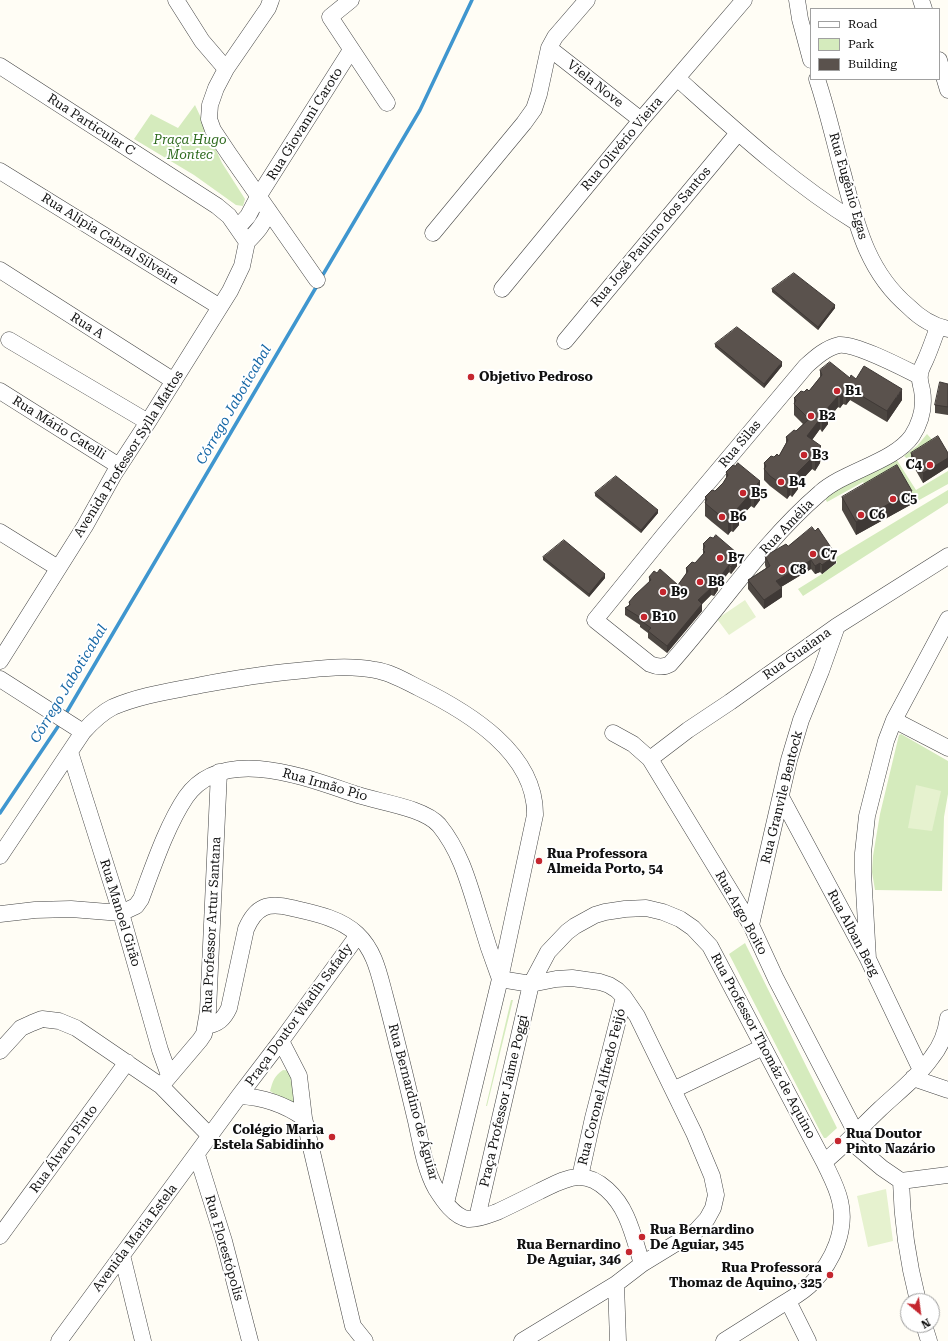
<!DOCTYPE html>
<html>
<head>
<meta charset="utf-8">
<style>
	body { margin:0 }
	#map { position:relative; width:948px; height:1341px; overflow:hidden; background:#fffdf5; font-family:"Roboto Serif",serif }
	canvas { display:block }
	.legend { position:absolute; left:810px; top:8px; width:130px; height:72px; box-sizing:border-box; background:#fff; border:1px solid #a0a0a0; margin:0; padding:5px 7px; list-style:none; font-size:12px; color:#111 }
	.legend li { display:flex; align-items:center; gap:8px; height:20px }
	.legend b { width:20px; border:1px solid #a0a0a0 }
	.north { position:absolute; left:900px; top:1293px; width:40px; height:40px; box-sizing:border-box; background:#fff; border:1px solid #a0a0a0; border-radius:50%; rotate:151deg; font-size:11px; font-weight:700; line-height:16px; text-align:center; color:#111 }
	.north::after { content:''; display:block; margin:auto; width:14px; height:18px; background:#c4262e; clip-path:polygon(50% 0,100% 100%,50% 72%,0 100%) }
</style>
</head>
<body>
<div id="map">
<canvas width="948" height="1341"></canvas>
<ul class="legend">
<li><b style="height:5px;background:#fff"></b>Road</li>
<li><b style="height:11px;background:#d5ebbd"></b>Park</li>
<li><b style="height:11px;background:#5a524d"></b>Building</li>
</ul>
<div class="north">N</div>
</div>
<script>
const context = document.querySelector('canvas').getContext('2d');
context.lineJoin = 'round';
function fillPath(path, color) {
  context.fillStyle = color;
  context.fill(path, 'evenodd');
}
function strokePath(path, color, width, dash) {
  context.strokeStyle = color;
  context.lineWidth = width;
  context.lineCap = dash ? 'butt' : 'round';
  context.setLineDash(dash || []);
  context.stroke(path);
}
function label(font, color, halo, rows, align = 'center') {
  context.font = font + ' "Roboto Serif",serif';
  context.lineWidth = 4;
  context.setLineDash([]);
  context.textBaseline = 'middle';
  context.strokeStyle = halo;
  context.fillStyle = color;
  for (const [text, x, y, turn = 0] of rows) {
    context.save();
    context.translate(x, y);
    context.rotate((+turn || 0) * Math.PI / 180);
    context.textAlign = isNaN(turn) ? turn : align;
    if (halo) context.strokeText(text, 0, 0);
    context.fillText(text, 0, 0);
    context.restore();
  }
}
fillPath(new Path2D(`
	M 195,105 L 222,163 L 245,199 L 243,206 L 236,205 L 194,175 L 134,139 L 151,114 L 178,128 Z
	M 927,434 L 938,446 L 911,462 L 904,456 L 917,446 Z
	M 893,454 L 916,490 L 948,471 L 948,484 L 912,504 L 867,488 L 863,482 L 827,502 L 822,492 Z
	M 948,490 L 948,503 L 803,596 L 798,589 L 822,574 L 837,563 L 835,558 Z
	M 901,734 L 948,761 L 948,794 L 944,817 L 942,891 L 875,890 L 872,872 L 873,856 L 880,814 L 898,739 L 899,735 Z
	M 745,943 L 836,1126 L 837,1128 L 826,1138 L 824,1138 L 821,1133 L 729,954 Z
	M 511,1000 L 513,1000 L 487,1106 L 486,1106 Z
	M 283,1070 L 291,1071 L 295,1105 L 279,1097 L 270,1091 C 273,1081 274,1076 283,1070 Z`), '#d5ebbd');
fillPath(new Path2D(`
	M 745,600 L 756,617 L 729,635 L 717,619 Z
	M 916,785 L 941,791 L 932,831 L 908,828 Z
	M 886,1189 L 893,1241 L 868,1247 L 857,1196 Z`), '#e6f2cf');
strokePath(new Path2D(`
	M 321,278 L 420,110 L 472,0
	M 65,715 L 318,284
	M 0,813 L 61,722`), '#3f96cf', 3.5);
const minor = new Path2D(`
	M 176,0 L 202,41 L 226,69
	M 271,0 L 268,8 L 226,69 L 216,88 L 210,105 L 209,119 L 213,130 L 229,154 L 317,280
	M 351,0 L 330,17 L 387,103
	M 797,0 L 800,19 L 811,60
	M 921,0 L 924,9
	M 549,48 L 641,120
	M 939,60 L 948,90
	M 0,66 L 217,206 L 229,216 L 247,242 L 242,266 L 230,291 L 148,422 L 114,474 L 85,526 L 0,661
	M 677,78 C 734,129 791,182 856,222
	M 817,79 C 827,109 834,140 842,170 C 856,222 866,271 909,307 C 920,318 933,326 948,329
	M 0,171 L 220,307
	M 238,227 L 248,216 L 258,197 L 351,50
	M 433,233 L 524,123 L 534,109 L 539,94 L 549,48 L 555,37 L 587,0
	M 247,242 C 257,232 264,224 269,211
	M 0,270 L 174,381
	M 502,289 L 641,120 L 744,0
	M 9,340 L 148,422
	M 565,341 L 738,133
	M 919,376 C 903,368 855,343 839,345 C 826,348 816,357 806,366 L 664,535 L 595,620 L 650,664 C 657,667 663,668 670,664 C 720,608 762,543 820,493 C 844,471 894,462 912,436 C 921,422 925,407 922,390 C 921,385 919,380 920,375 C 920,371 923,365 925,361 C 930,350 934,338 938,327
	M 0,391 L 119,466
	M 0,532 L 58,568
	M 0,679 L 83,732
	M 894,720 L 948,748
	M 613,733 L 633,744 L 650,759 L 751,925 L 776,979 L 856,1133
	M 70,752 L 121,913 L 160,1050 L 169,1075
	M 650,759 L 688,730 L 730,702 L 837,626 L 948,556
	M 781,797 L 868,959 L 921,1070
	M 0,856 L 83,732 C 92,722 101,713 113,707 C 141,695 171,691 201,685 C 233,679 264,674 296,671 C 322,668 349,665 375,670 C 390,672 405,681 419,688 C 468,712 536,753 535,815 L 500,979 L 446,1203
	M 0,914 L 35,910 L 71,909 L 121,913 L 136,906 L 141,899 C 153,867 167,825 186,797 C 223,744 307,778 355,794 C 377,802 423,807 439,825 C 461,852 469,884 479,916 C 485,937 492,958 500,979
	M 751,925 L 789,760 L 801,720 L 821,671 L 837,626
	M 868,959 L 863,872 L 863,853 L 867,816 L 886,741 L 894,720 L 948,619
	M 500,979 L 531,984 L 556,979 L 572,978 L 600,982 L 609,985 L 617,990 L 624,997 L 637,1016 L 694,1133 L 712,1176 L 716,1195 L 713,1208 L 707,1219 L 696,1231 L 642,1264 L 616,1284 L 522,1341
	M 206,1026 C 218,1024 224,1019 229,1008 L 246,929 C 256,906 268,902 292,908 C 314,913 340,918 357,934 C 375,951 379,974 385,996 C 396,1037 406,1079 416,1121 C 421,1144 425,1169 436,1189 C 443,1200 454,1217 468,1219 C 477,1220 489,1215 497,1212 C 512,1205 526,1198 540,1191 C 553,1185 564,1178 578,1177 C 599,1176 618,1198 626,1216 C 633,1231 637,1248 642,1264
	M 281,1041 L 299,1076 L 304,1118 L 353,1326 L 365,1341
	M 0,1051 L 21,1028 L 32,1023 L 42,1019 L 59,1021 L 76,1028 L 161,1086 L 210,1136
	M 913,1078 L 948,1090
	M 161,1086 L 200,1040 L 204,1034 L 208,1011 L 219,772
	M 673,1090 L 763,1047
	M 239,1096 C 263,1097 284,1104 304,1118
	M 849,1140 L 882,1168 L 901,1181 C 902,1222 908,1262 918,1301
	M 197,1155 L 224,1241 L 250,1341
	M 824,1162 C 844,1146 861,1127 880,1109 C 897,1093 919,1076 932,1057 C 941,1046 946,1032 948,1018
	M 580,1177 L 593,1118 L 624,997
	M 901,1181 L 948,1175
	M 477,1218 L 531,984 L 548,952 L 567,932 L 575,926 L 595,915 L 605,912 L 625,909 L 646,908 L 663,912 L 680,919 L 693,928 L 710,946 L 824,1162 C 830,1175 837,1187 840,1201 C 847,1230 833,1261 813,1282 C 804,1292 792,1298 781,1305 C 762,1317 743,1329 724,1341
	M 0,1236 L 127,1062
	M 122,1255 L 143,1341
	M 616,1284 L 618,1341
	M 788,1301 L 808,1341
	M 924,1325 L 929,1341
	M 59,1341 L 239,1096 L 281,1041 L 358,935`);
strokePath(minor, '#444', 17);
strokePath(minor, '#fff', 16);
fillPath(new Path2D(`
	M 772,289 L 835,308 L 818,330 L 772,292 Z
	M 715,344 L 782,366 L 764,388 L 715,347 Z
	M 820,370 L 850,378 L 856,379 L 902,400 L 887,422 L 850,400 L 846,405 L 843,404 L 840,408 L 838,407 L 828,419 L 828,424 L 822,432 L 820,429 L 812,440 L 821,457 L 820,463 L 815,471 L 812,469 L 798,484 L 798,489 L 792,497 L 790,495 L 787,499 L 770,486 L 764,480 L 764,463 L 774,457 L 779,456 L 786,443 L 786,437 L 796,431 L 803,424 L 794,415 L 794,398 L 804,392 L 809,391 L 820,377 Z
	M 948,384 L 948,415 L 935,413 L 935,405 Z
	M 911,453 L 948,453 L 948,467 L 923,483 L 911,462 Z
	M 726,472 L 760,481 L 760,500 L 754,508 L 751,506 L 739,519 L 739,525 L 733,532 L 731,531 L 728,535 L 712,522 L 705,516 L 705,497 L 715,491 L 723,483 L 726,478 Z
	M 595,493 L 658,513 L 641,533 L 595,496 Z
	M 842,497 L 912,504 L 856,535 L 842,510 Z
	M 703,544 L 737,560 L 737,566 L 731,574 L 729,572 L 718,586 L 718,590 L 714,596 L 711,595 L 702,604 L 702,611 L 667,653 L 648,638 L 648,633 L 640,627 L 640,625 L 625,615 L 625,608 L 629,605 L 629,602 L 649,582 L 649,577 L 678,585 L 686,574 L 686,568 L 695,563 L 703,554 Z
	M 788,546 L 836,563 L 822,574 L 820,572 L 815,574 L 811,569 L 781,587 L 782,597 L 764,609 L 748,589 L 748,580 L 766,568 L 765,565 L 765,556 Z
	M 543,557 L 605,578 L 589,597 L 543,560 Z`), '#4d4742');
fillPath(new Path2D(`
	M 835,305 L 835,308 L 818,330 L 818,327 Z
	M 782,362 L 782,366 L 764,388 L 764,384 Z
	M 850,389 L 850,400 L 846,405 L 846,394 Z
	M 902,389 L 902,400 L 887,422 L 887,411 Z
	M 843,393 L 843,404 L 840,408 L 840,397 Z
	M 838,396 L 838,407 L 828,419 L 828,424 L 822,432 L 822,421 L 826,410 Z
	M 820,419 L 820,429 L 807,447 L 807,436 Z
	M 821,446 L 820,463 L 815,471 L 815,460 L 818,449 Z
	M 812,458 L 812,469 L 798,484 L 798,489 L 792,497 L 792,486 L 795,475 Z
	M 948,458 L 948,467 L 923,483 L 923,473 Z
	M 760,481 L 760,500 L 754,508 L 754,495 L 757,484 Z
	M 790,484 L 790,495 L 787,499 L 787,488 Z
	M 912,491 L 912,504 L 856,535 L 856,522 Z
	M 751,493 L 751,506 L 739,519 L 739,525 L 733,532 L 733,520 L 737,509 Z
	M 658,510 L 658,513 L 641,533 L 641,530 Z
	M 731,518 L 731,531 L 728,535 L 728,522 Z
	M 737,553 L 737,566 L 731,574 L 731,567 L 734,556 Z
	M 836,555 L 836,563 L 822,574 L 822,565 Z
	M 811,560 L 811,569 L 776,590 L 776,581 Z
	M 820,563 L 820,572 L 815,574 L 815,566 Z
	M 729,565 L 729,572 L 718,586 L 718,590 L 714,596 L 714,589 L 717,581 Z
	M 605,574 L 605,578 L 589,597 L 589,594 Z
	M 711,588 L 711,595 L 698,608 L 698,600 Z
	M 782,588 L 782,597 L 764,609 L 764,600 Z
	M 702,604 L 702,611 L 667,653 L 667,646 Z`), '#3f3936');
const building = new Path2D(`
	M 794,273 L 835,305 L 818,327 L 772,289 Z
	M 737,327 L 782,362 L 764,384 L 715,344 Z
	M 830,362 L 850,378 L 851,375 L 856,379 L 864,366 L 902,389 L 887,411 L 850,389 L 846,394 L 843,393 L 840,397 L 838,396 L 826,410 L 828,413 L 822,421 L 820,419 L 807,436 L 821,446 L 818,449 L 820,452 L 815,460 L 812,458 L 795,475 L 798,478 L 792,486 L 790,484 L 787,488 L 770,476 L 764,469 L 766,466 L 764,463 L 771,456 L 774,457 L 777,454 L 779,456 L 788,440 L 786,437 L 794,430 L 796,431 L 809,419 L 794,404 L 796,400 L 794,398 L 801,391 L 804,392 L 807,389 L 809,391 L 822,375 L 820,370 Z
	M 940,382 L 948,384 L 948,407 L 935,405 Z
	M 938,436 L 948,453 L 948,458 L 923,473 L 911,453 Z
	M 738,463 L 760,481 L 757,484 L 760,487 L 754,495 L 751,493 L 737,509 L 739,512 L 733,520 L 731,518 L 728,522 L 712,509 L 705,503 L 707,499 L 705,497 L 712,490 L 715,491 L 723,483 L 728,475 L 726,472 L 733,465 L 735,466 Z
	M 897,465 L 912,491 L 856,522 L 842,497 Z
	M 616,476 L 658,510 L 641,530 L 595,493 Z
	M 812,527 L 815,531 L 818,528 L 836,555 L 822,565 L 820,563 L 815,566 L 811,560 L 776,581 L 782,588 L 764,600 L 748,580 L 770,566 L 765,556 L 786,544 L 788,546 Z
	M 716,535 L 737,553 L 734,556 L 737,559 L 731,567 L 729,565 L 717,581 L 718,583 L 714,589 L 711,588 L 698,600 L 702,604 L 667,646 L 648,631 L 651,628 L 640,620 L 641,618 L 625,608 L 630,605 L 629,602 L 635,595 L 651,580 L 649,577 L 654,571 L 657,573 L 660,569 L 678,585 L 688,571 L 686,568 L 692,562 L 695,563 L 705,552 L 703,550 L 705,546 L 703,544 L 710,537 L 713,538 Z
	M 564,540 L 605,574 L 589,594 L 543,557 Z`);
fillPath(building, '#5a524d');
strokePath(building, '#3f3936', 1);
for (const [x, y, r, color] of [
	[471,377,4,"#c4262e"],
	[837,391,4,"#c4262e"],
	[811,416,4,"#c4262e"],
	[804,455,4,"#c4262e"],
	[930,465,4,"#c4262e"],
	[781,482,4,"#c4262e"],
	[743,493,4,"#c4262e"],
	[893,499,4,"#c4262e"],
	[861,515,4,"#c4262e"],
	[722,517,4,"#c4262e"],
	[813,554,4,"#c4262e"],
	[720,558,4,"#c4262e"],
	[782,570,4,"#c4262e"],
	[700,582,4,"#c4262e"],
	[663,592,4,"#c4262e"],
	[644,617,4,"#c4262e"],
	[539,861,4,"#c4262e"],
	[332,1137,4,"#c4262e"],
	[838,1141,4,"#c4262e"],
	[642,1237,4,"#c4262e"],
	[629,1252,4,"#c4262e"],
	[830,1275,4,"#c4262e"]
]) {
  const dot = new Path2D();
  dot.arc(x, y, r, 0, 2 * Math.PI);
  context.fillStyle = color;
  context.fill(dot);
  strokePath(dot, '#fff', 1.5);
}
label('13px', '#111', '#fff', [
	["Viela Nove",595,84,38],
	["Rua Giovanni Caroto",305,124,-58],
	["Rua Particular C",91,125,33],
	["Rua Olivério Vieira",622,144,-50],
	["Rua Eugênio Egas",848,186,74],
	["Rua José Paulino dos Santos",651,237,-50],
	["Rua Alípia Cabral Silveira",110,239,32],
	["Rua A",87,326,32],
	["Rua Mário Catelli",59,428,32],
	["Rua Silas",740,444,-50],
	["Avenida Professor Sylla Mattos",129,454,-58],
	["Rua Amélia",787,527,-46],
	["Rua Guaiana",797,654,-35],
	["Rua Irmão Pio",325,785,16],
	["Rua Granvile Bentock",782,797,-76],
	["Rua Manoel Girão",120,913,73],
	["Rua Argo Boito",741,913,61],
	["Rua Professor Artur Santana",212,925,-87],
	["Rua Alban Berg",853,933,62],
	["Praça Doutor Wadih Safady",299,1015,-54],
	["Rua Professor Thomáz de Aquino",763,1046,62],
	["Rua Coronel Alfredo Feijó",602,1087,-76],
	["Praça Professor Jaime Poggi",504,1101,-77],
	["Rua Bernardino de Águiar",413,1102,75],
	["Rua Álvaro Pinto",64,1149,-54],
	["Avenida Maria Estela",135,1238,-53],
	["Rua Florestópolis",224,1248,74]
]);
label('italic 13px', '#2f6b1f', '#fff', [
	["Praça Hugo",190,140],
	["Montec",190,155]
]);
label('bold 13px', '#111', '#fff', [
	["Objetivo Pedroso",479,377],
	["B1",845,391],
	["B2",819,416],
	["B3",812,455],
	["C4",922,465,"right"],
	["B4",789,482],
	["B5",751,493],
	["C5",901,499],
	["C6",869,515],
	["B6",730,517],
	["C7",821,554],
	["B7",728,558],
	["C8",790,570],
	["B8",708,582],
	["B9",671,592],
	["B10",652,617],
	["Rua Professora",547,854],
	["Almeida Porto, 54",547,869],
	["Colégio Maria",324,1130,"right"],
	["Estela Sabidinho",324,1145,"right"],
	["Rua Doutor",846,1134],
	["Pinto Nazário",846,1149],
	["Rua Bernardino",650,1230],
	["De Aguiar, 345",650,1245],
	["Rua Bernardino",621,1245,"right"],
	["De Aguiar, 346",621,1260,"right"],
	["Rua Professora",822,1268,"right"],
	["Thomaz de Aquino, 325",822,1283,"right"]
], 'left');
label('italic 14px', '#1768a6', '#fff', [
	["Córrego Jaboticabal",234,405,-60],
	["Córrego Jaboticabal",69,684,-59]
]);
</script>
</body>
</html>
